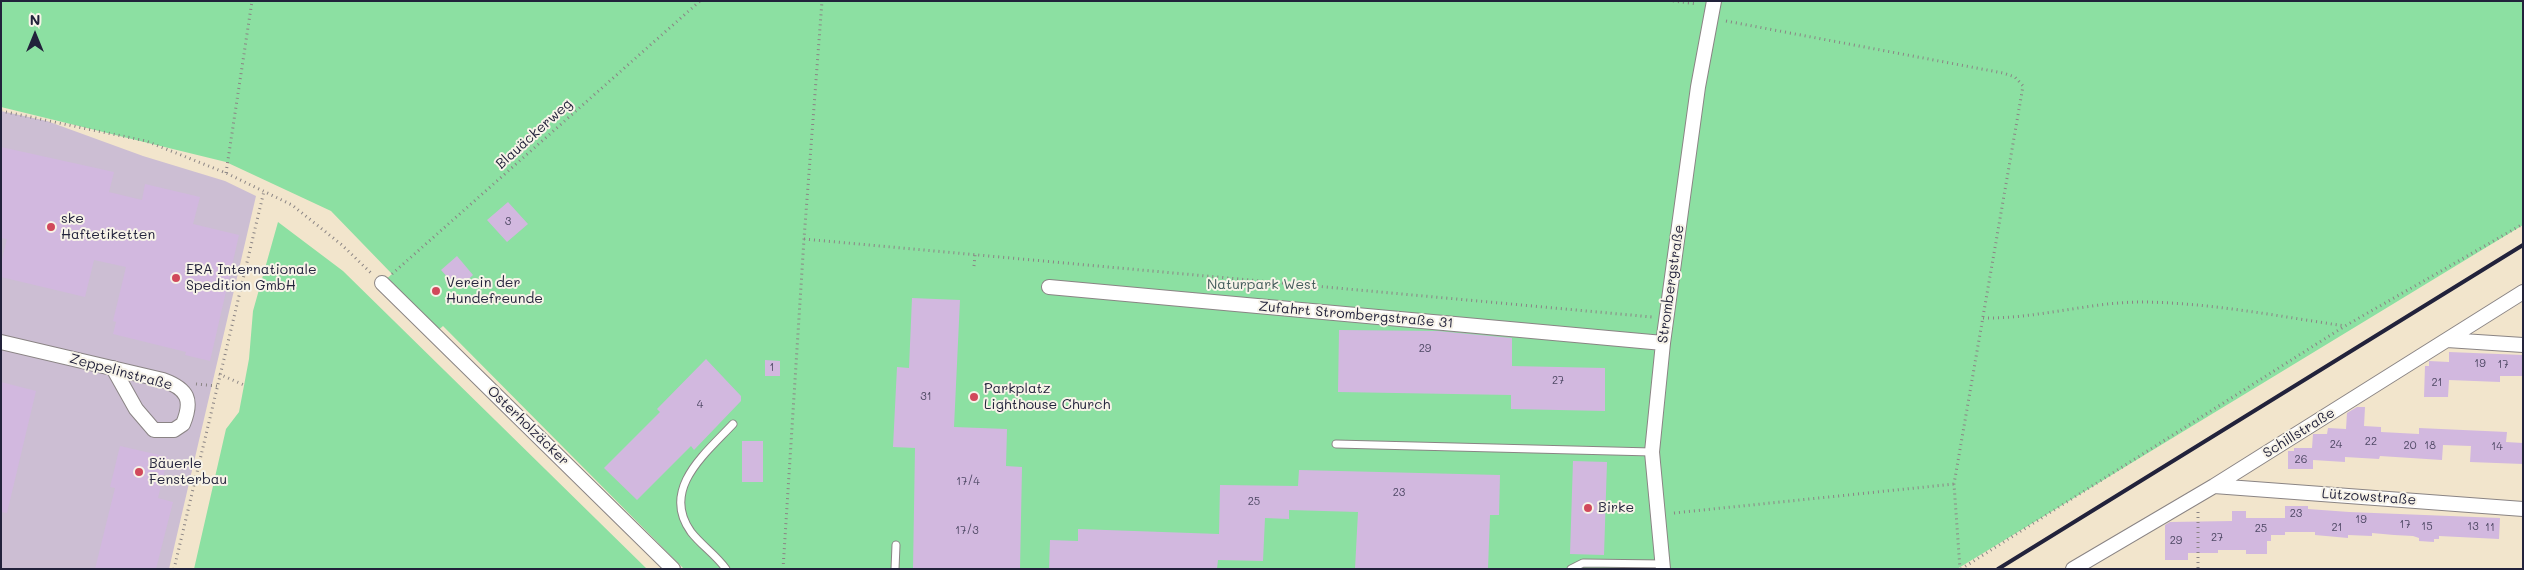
<!DOCTYPE html>
<html>
<head>
<meta charset="utf-8">
<style>
	body { margin:0 }
	#map { position:relative; width:2524px; height:570px; overflow:hidden; background:#f2e5cc; font-family:Mali,sans-serif }
	canvas { display:block }
	.frame { position:absolute; inset:0; border:2px solid #22223b; pointer-events:none }
	.north { position:absolute; left:10px; top:10px; width:50px; height:50px; -webkit-text-stroke:4px #f7f3e8; paint-order:stroke; rotate:0deg; font-size:14px; font-weight:700; line-height:20px; text-align:center; color:#22223b }
	.north::after { content:''; display:block; margin:auto; width:18px; height:22px; background:#22223b; clip-path:polygon(50% 0,100% 100%,50% 72%,0 100%) }
</style>
</head>
<body>
<div id="map">
<canvas width="2524" height="570"></canvas>
<div class="frame"></div>
<div class="north">N</div>
</div>
<script>
const context = document.querySelector('canvas').getContext('2d');
context.lineJoin = 'round';
function fillPath(path, color) {
  context.fillStyle = color;
  context.fill(path, 'evenodd');
}
function strokePath(path, color, width, dash) {
  context.strokeStyle = color;
  context.lineWidth = width;
  context.lineCap = dash ? 'butt' : 'round';
  context.setLineDash(dash || []);
  context.stroke(path);
}
function label(font, color, halo, rows, align = 'center') {
  context.font = font + ' Mali,sans-serif';
  context.lineWidth = 4;
  context.setLineDash([]);
  context.textBaseline = 'middle';
  context.strokeStyle = halo;
  context.fillStyle = color;
  for (const [text, x, y, turn = 0] of rows) {
    context.save();
    context.translate(x, y);
    context.rotate((+turn || 0) * Math.PI / 180);
    context.textAlign = isNaN(turn) ? turn : align;
    if (halo) context.strokeText(text, 0, 0);
    context.fillText(text, 0, 0);
    context.restore();
  }
}
fillPath(new Path2D(`
	M 1,111 L 47,121 L 143,156 L 225,181 L 256,196 L 169,569 L 1,569 Z`), '#ccbed3');
fillPath(new Path2D(`
	M 1,1 L 2523,1 L 2523,225 L 1957,569 L 684,569 L 443,326 L 434,334 L 382,283 L 392,274 L 331,211 L 226,162 L 1,107 Z
	M 278,222 L 343,271 L 647,569 L 194,569 L 226,429 L 239,412 L 249,359 L 253,311 Z`), '#8ce0a2');
fillPath(new Path2D(`
	M 1,147 L 114,172 L 109,192 L 142,200 L 145,184 L 200,197 L 193,224 L 239,235 L 210,361 L 185,355 L 186,352 L 113,334 L 116,322 L 113,321 L 126,267 L 94,260 L 85,297 L 1,277 L 1,264 L 7,239 L 1,238 Z
	M 508,202 L 528,224 L 507,242 L 487,220 Z
	M 457,256 L 473,275 L 458,289 L 441,270 Z
	M 912,298 L 960,300 L 954,427 L 1007,429 L 1006,466 L 1022,467 L 1020,569 L 913,569 L 915,448 L 893,447 L 897,367 L 909,368 Z
	M 1339,330 L 1438,331 L 1512,338 L 1512,366 L 1605,368 L 1605,411 L 1511,409 L 1511,395 L 1338,392 Z
	M 2449,352 L 2523,355 L 2523,376 L 2500,376 L 2500,382 L 2449,380 L 2448,397 L 2424,397 L 2425,366 L 2429,366 L 2429,361 L 2449,362 Z
	M 706,359 L 741,396 L 741,401 L 694,450 L 691,446 L 637,500 L 604,468 L 660,412 L 657,409 Z
	M 765,360 L 780,361 L 780,376 L 765,376 Z
	M 1,382 L 36,391 L 7,513 L 1,512 Z
	M 2357,407 L 2365,407 L 2364,426 L 2381,427 L 2381,432 L 2419,434 L 2419,428 L 2507,432 L 2506,442 L 2523,443 L 2523,464 L 2470,462 L 2471,446 L 2443,445 L 2442,460 L 2380,456 L 2379,459 L 2345,457 L 2345,462 L 2313,460 L 2313,469 L 2288,469 L 2288,451 L 2294,451 L 2294,448 L 2312,448 L 2313,434 L 2327,434 L 2328,428 L 2346,429 L 2347,413 Z
	M 742,441 L 763,441 L 763,482 L 742,482 Z
	M 120,446 L 168,457 L 158,498 L 173,502 L 156,569 L 95,569 L 115,488 L 110,487 Z
	M 1573,461 L 1607,462 L 1604,555 L 1570,554 Z
	M 1299,470 L 1500,475 L 1499,515 L 1490,515 L 1488,569 L 1355,569 L 1358,512 L 1289,510 L 1289,519 L 1265,518 L 1263,561 L 1218,560 L 1217,569 L 1049,569 L 1050,540 L 1078,541 L 1078,529 L 1219,534 L 1220,485 L 1298,486 Z
	M 2285,506 L 2308,506 L 2308,509 L 2349,512 L 2500,518 L 2499,539 L 2439,536 L 2439,539 L 2434,539 L 2434,542 L 2419,541 L 2419,538 L 2413,536 L 2394,535 L 2372,533 L 2372,536 L 2348,535 L 2348,538 L 2315,535 L 2315,532 L 2285,532 L 2285,535 L 2271,535 L 2271,541 L 2267,541 L 2267,554 L 2246,554 L 2246,550 L 2218,550 L 2218,553 L 2188,553 L 2188,560 L 2165,560 L 2165,525 L 2170,522 L 2232,521 L 2232,511 L 2246,511 L 2246,518 L 2285,518 Z`), '#d2b8df');
const lane = new Path2D(`
	M 1336,444 L 1652,452
	M 726,569 C 716,555 701,545 691,532 C 660,489 706,453 733,424
	M 895,569 L 896,545
	M 1571,569 L 1583,563 L 1663,564`);
const street = new Path2D(`
	M 382,283 L 673,569
	M 1049,287 L 1663,343
	M 2447,340 L 2523,345
	M 1,342 L 163,380 C 188,389 193,400 183,424 L 174,430 L 154,430 L 136,409 L 113,368
	M 2214,486 L 2523,509
	M 1663,569 L 1652,452 L 1663,343 L 1698,87 L 1714,1
	M 2073,569 L 2214,486 L 2523,292`);
strokePath(lane, '#8a8484', 9);
strokePath(street, '#8a8484', 16);
strokePath(new Path2D(`
	M 1673,1 L 1697,4
	M 1726,21 L 2003,73 L 2015,77 L 2023,86 L 1954,484 L 1960,569
	M 1,111 L 146,141 L 226,173 L 292,205 L 342,245 L 371,273
	M 226,173 L 252,1
	M 804,239 L 1652,317
	M 974,266 L 975,255
	M 392,274 L 700,1
	M 1983,318 C 2035,319 2086,303 2138,302 C 2206,302 2277,316 2345,326
	M 219,374 L 244,385
	M 196,384 L 217,386
	M 2198,512 L 2198,569
	M 1674,513 L 1954,484
	M 174,569 L 264,191
	M 783,569 L 804,239 L 822,1
	M 1961,569 L 2345,326 L 2523,224`), '#8a8484', 3, [1, 4]);
strokePath(lane, '#fff', 7);
strokePath(street, '#fff', 14);
strokePath(new Path2D(`
	M 1998,569 L 2523,245`), '#22223b', 4);
for (const [x, y, r, color] of [
	[51,227,5,"#d1495b"],
	[176,278,5,"#d1495b"],
	[436,291,5,"#d1495b"],
	[974,397,5,"#d1495b"],
	[139,472,5,"#d1495b"],
	[1588,508,5,"#d1495b"]
]) {
  const dot = new Path2D();
  dot.arc(x, y, r, 0, 2 * Math.PI);
  context.fillStyle = color;
  context.fill(dot);
  strokePath(dot, '#f7f3e8', 2);
}
label('11px', '#4e4864', null, [
	["3",508,222],
	["29",1425,349],
	["19",2480,364],
	["17",2503,365],
	["1",772,368],
	["27",1558,381],
	["21",2437,383],
	["31",926,397],
	["4",700,405],
	["22",2371,442],
	["24",2336,445],
	["20",2410,446],
	["18",2430,446],
	["14",2497,447],
	["26",2301,460],
	["17/4",968,482],
	["23",1399,493],
	["25",1254,502],
	["23",2296,514],
	["19",2361,520],
	["17",2405,525],
	["15",2427,527],
	["13",2473,527],
	["21",2337,528],
	["11",2490,528],
	["25",2261,529],
	["17/3",967,531],
	["27",2217,538],
	["29",2176,541]
]);
label('14px', '#22223b', '#f7f3e8', [
	["Blauäckerweg",534,134,-42],
	["Strombergstraße",1671,284,-82],
	["Zufahrt Strombergstraße 31",1356,315,5],
	["Zeppelinstraße",121,372,15],
	["Osterholzäcker",528,426,44],
	["Schillstraße",2299,433,-32],
	["Lützowstraße",2369,497,4]
]);
label('14px', '#22223b', '#f7f3e8', [
	["ske",61,219],
	["Haftetiketten",61,235],
	["ERA Internationale",186,270],
	["Spedition GmbH",186,286],
	["Verein der",446,283],
	["Hundefreunde",446,299],
	["Parkplatz",984,389],
	["Lighthouse Church",984,405],
	["Bäuerle",149,464],
	["Fensterbau",149,480],
	["Birke",1598,508]
], 'left');
label('14px', '#425b5a', '#f7f3e8', [
	["Naturpark West",1262,285]
]);
</script>
</body>
</html>
